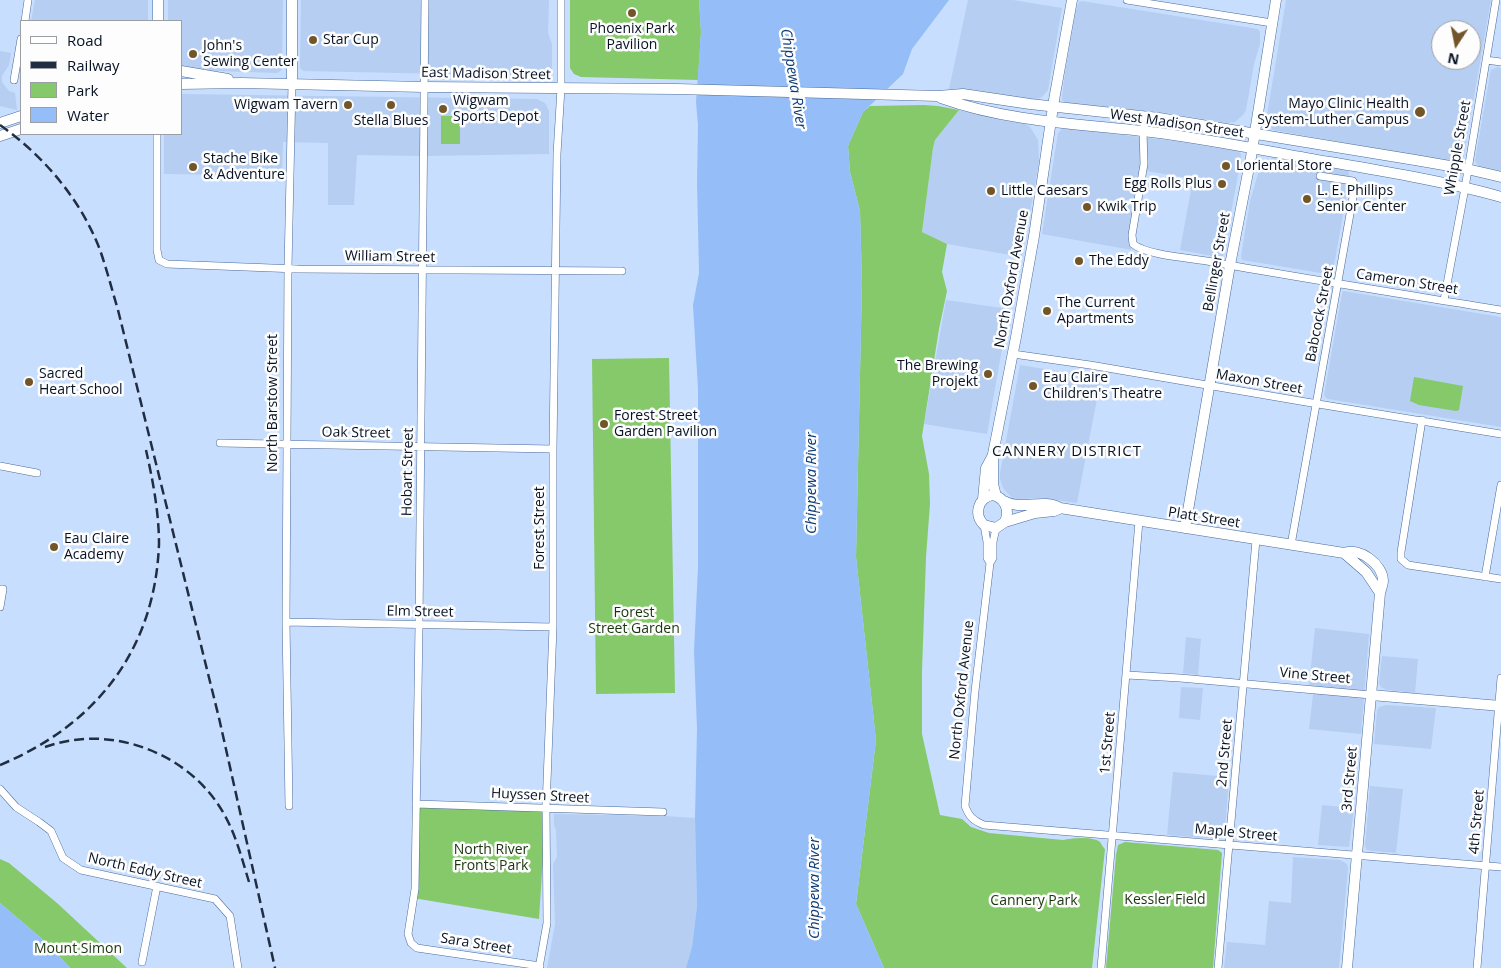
<!DOCTYPE html>
<html>
<head>
<meta charset="utf-8">
<style>
	body { margin:0 }
	#map { position:relative; width:1501px; height:968px; overflow:hidden; background:#c8defe; font-family:"Open Sans",sans-serif }
	canvas { display:block }
	.legend { position:absolute; left:20px; top:20px; width:162px; height:115px; box-sizing:border-box; background:#fdfdfd; border:1px solid #9a9fa6; margin:0; padding:6px 9px; list-style:none; font-size:15px; color:#061224 }
	.legend li { display:flex; align-items:center; gap:10px; height:25px }
	.legend b { width:25px; border:1px solid #9a9fa6 }
	.north { position:absolute; left:1431px; top:20px; width:50px; height:50px; box-sizing:border-box; background:#fdfdfd; border:1px solid #9a9fa6; border-radius:50%; rotate:191deg; font-size:14px; font-weight:700; line-height:20px; text-align:center; color:#061224 }
	.north::after { content:''; display:block; margin:auto; width:18px; height:22px; background:#725629; clip-path:polygon(50% 0,100% 100%,50% 72%,0 100%) }
</style>
</head>
<body>
<div id="map">
<canvas width="1501" height="968"></canvas>
<ul class="legend">
<li><b style="height:6px;background:#fff"></b>Road</li>
<li><b style="height:6px;background:#212e42"></b>Railway</li>
<li><b style="height:14px;background:#85c96b"></b>Park</li>
<li><b style="height:14px;background:#95bdf8"></b>Water</li>
</ul>
<div class="north">N</div>
</div>
<script>
const context = document.querySelector('canvas').getContext('2d');
context.lineJoin = 'round';
function fillPath(path, color) {
  context.fillStyle = color;
  context.fill(path, 'evenodd');
}
function strokePath(path, color, width, dash) {
  context.strokeStyle = color;
  context.lineWidth = width;
  context.lineCap = dash ? 'butt' : 'round';
  context.setLineDash(dash || []);
  context.stroke(path);
}
function label(font, color, halo, rows, align = 'center') {
  context.font = font + ' "Open Sans",sans-serif';
  context.lineWidth = 5;
  context.setLineDash([]);
  context.textBaseline = 'middle';
  context.strokeStyle = halo;
  context.fillStyle = color;
  for (const [text, x, y, turn = 0] of rows) {
    context.save();
    context.translate(x, y);
    context.rotate((+turn || 0) * Math.PI / 180);
    context.textAlign = isNaN(turn) ? turn : align;
    if (halo) context.strokeText(text, 0, 0);
    context.fillText(text, 0, 0);
    context.restore();
  }
}
fillPath(new Path2D(`
	M 35,0 L 148,0 L 148,21 L 31,21 Z
	M 168,0 L 283,0 L 282,70 L 277,73 L 189,70 L 181,68 L 181,21 L 168,21 Z
	M 301,0 L 549,0 L 548,33 L 552,44 L 552,69 L 550,72 L 543,76 L 303,71 L 300,68 L 300,64 Z
	M 968,0 L 1013,0 L 1062,8 L 1048,90 L 1042,97 L 1034,100 L 975,90 L 949,89 Z
	M 1286,0 L 1491,0 L 1463,159 L 1458,163 L 1273,130 L 1268,124 L 1267,115 ZM 1441,30 L 1471,30 L 1471,60 L 1441,60 Z
	M 1082,1 L 1258,29 L 1260,32 L 1260,44 L 1254,64 L 1246,110 L 1243,115 L 1235,122 L 1227,123 L 1166,113 L 1065,103 L 1062,100 L 1062,97 L 1065,73 L 1076,10 L 1079,2 Z
	M 0,51 L 11,53 L 9,65 L 2,76 L 2,82 L 9,91 L 15,93 L 17,110 L 0,106 Z
	M 1498,67 L 1501,68 L 1501,172 L 1479,167 L 1475,161 L 1490,74 L 1491,70 Z
	M 181,94 L 537,99 L 545,103 L 549,111 L 549,154 L 423,156 L 357,155 L 354,205 L 328,205 L 328,143 L 283,142 L 282,172 L 228,172 L 227,175 L 164,174 L 164,134 L 181,134 Z
	M 959,110 L 1026,124 L 1030,127 L 1038,140 L 1039,162 L 1022,257 L 947,244 L 922,232 L 933,148 L 935,140 Z
	M 1065,128 L 1174,141 L 1238,151 L 1241,154 L 1241,159 L 1223,256 L 1218,257 L 1180,250 L 1193,179 L 1141,170 L 1129,232 L 1129,239 L 1132,250 L 1042,234 L 1058,133 L 1062,129 Z
	M 1273,158 L 1342,169 L 1349,172 L 1349,181 L 1335,260 L 1332,271 L 1330,273 L 1321,273 L 1242,260 L 1241,256 L 1250,201 L 1260,167 L 1265,161 Z
	M 1343,291 L 1501,317 L 1501,427 L 1328,399 L 1325,397 L 1324,395 L 1342,293 Z
	M 946,300 L 1009,309 L 987,434 L 924,424 Z
	M 1020,365 L 1101,378 L 1077,503 L 1042,498 L 1017,499 L 1011,497 L 1003,488 L 1000,479 L 1000,473 Z
	M 1315,628 L 1369,634 L 1361,734 L 1309,729 L 1314,686 L 1309,685 Z
	M 1186,637 L 1201,639 L 1198,675 L 1183,673 Z
	M 1382,656 L 1418,659 L 1415,693 L 1387,690 L 1381,687 L 1379,683 Z
	M 1181,687 L 1203,688 L 1200,720 L 1179,718 Z
	M 1386,705 L 1436,708 L 1431,749 L 1374,744 L 1377,711 L 1379,707 Z
	M 1173,772 L 1229,777 L 1225,831 L 1224,835 L 1220,839 L 1167,835 Z
	M 1370,786 L 1403,789 L 1396,853 L 1372,851 L 1367,850 L 1365,846 Z
	M 1322,805 L 1354,808 L 1349,847 L 1318,845 Z
	M 554,814 L 665,816 L 695,818 L 697,906 L 692,947 L 686,968 L 547,968 L 555,924 L 553,864 L 557,857 L 556,830 L 554,825 Z
	M 1293,857 L 1340,860 L 1347,864 L 1348,868 L 1339,968 L 1224,968 L 1227,942 L 1265,945 L 1269,901 L 1291,903 Z`), '#b5cef1');
fillPath(new Path2D(`
	M 570,0 L 699,0 L 701,32 L 698,80 L 581,77 L 574,74 L 570,68 Z
	M 924,105 L 938,106 L 959,110 L 935,140 L 933,148 L 922,232 L 947,244 L 942,272 L 947,291 L 939,329 L 922,436 L 929,474 L 930,504 L 926,557 L 922,671 L 922,734 L 940,815 L 962,819 L 971,827 L 989,833 L 1063,840 C 1072,838 1093,836 1100,842 C 1101,843 1104,849 1105,849 L 1092,968 L 884,968 L 856,904 L 876,740 L 856,557 L 862,283 L 860,211 L 850,172 L 848,146 L 863,112 L 870,106 Z
	M 441,116 L 460,116 L 460,144 L 441,144 Z
	M 669,358 L 675,693 L 596,694 L 592,359 Z
	M 1414,377 L 1463,386 L 1459,410 L 1456,411 L 1419,405 L 1410,401 Z
	M 416,804 L 546,808 L 539,919 L 413,898 Z
	M 1125,842 L 1218,850 L 1222,853 L 1213,968 L 1106,968 L 1116,855 L 1118,845 Z
	M 0,859 L 9,863 L 57,903 L 127,968 L 70,968 L 48,944 L 0,903 Z`), '#85c96b');
fillPath(new Path2D(`
	M 699,0 L 949,0 L 912,49 L 903,74 L 863,112 L 848,146 L 850,172 L 860,211 L 862,283 L 856,557 L 876,740 L 856,904 L 884,968 L 686,968 L 692,947 L 697,906 L 695,818 L 697,729 L 694,651 L 698,567 L 698,389 L 693,305 L 699,273 L 697,182 L 698,125 L 696,102 L 701,32 Z
	M 0,903 L 48,944 L 70,968 L 0,968 Z`), '#95bdf8');
const street = new Path2D(`
	M 425,0 L 419,625 L 415,889 L 408,934 L 411,943 L 417,948 L 540,966
	M 1127,0 L 1272,23
	M 25,21 L 28,0
	M 1486,60 L 1501,62
	M 14,80 L 21,39
	M 1147,117 L 1143,131 L 1144,164 L 1132,235 L 1133,244 C 1146,255 1189,258 1207,261 C 1305,279 1403,294 1501,310
	M 157,134 L 157,250 L 159,260 L 167,264 L 298,269 L 622,271
	M 1444,300 L 1465,188 L 1496,0
	M 1013,354 L 1090,365 L 1306,402 L 1501,434
	M 1422,420 L 1401,552 L 1401,559 L 1408,565 L 1501,579
	M 220,443 L 553,449
	M 0,466 L 37,473
	M 984,525 L 987,542 L 987,558 L 990,563
	M 996,528 L 993,542 L 993,558 L 990,563 L 975,691 L 965,806 C 969,817 974,821 984,825 L 1501,867
	M 1291,545 L 1355,186 L 1353,181 L 1320,176
	M 1485,577 L 1501,485
	M 0,589 L 3,589 L 0,607
	M 286,622 L 553,627
	M 1127,675 L 1180,678 L 1371,695
	M 0,789 L 16,807 L 39,822 L 51,831 L 63,858 L 81,870 L 215,899 L 230,916 L 238,968
	M 416,804 L 663,812
	M 289,806 L 286,622 L 288,268 L 292,84
	M 142,962 L 157,886
	M 539,968 L 547,923 L 546,808 L 553,627 L 553,449 L 557,154 L 561,88 L 561,0
	M 1101,968 L 1139,521
	M 1218,968 L 1256,540
	M 1477,968 L 1501,678`);
const secondary = new Path2D(`
	M 158,21 L 158,0
	M 181,71 L 228,79
	M 181,84 L 241,83 L 424,87 L 677,89 L 938,96 L 963,94 L 1030,104 L 1159,118 L 1415,160 L 1467,169 L 1501,177
	M 292,84 L 292,0
	M 941,98 C 1008,122 1081,124 1151,132 C 1209,139 1265,151 1323,161 C 1351,165 1380,171 1409,176 C 1440,182 1471,188 1501,197
	M 0,123 L 21,116
	M 0,136 L 21,129
	M 992,495 C 1005,497 1010,510 1005,522 L 996,528 L 984,525 C 974,515 977,499 992,495 Z
	M 996,496 L 993,484 L 993,454 L 1016,337 L 1034,236 L 1054,100 L 1072,0
	M 983,499 L 986,468 L 993,455
	M 1004,501 C 1021,511 1043,498 1060,508 L 1344,553 C 1359,547 1383,564 1383,581 C 1383,584 1381,589 1380,593 L 1347,968
	M 1005,522 L 1035,513 L 1054,511 L 1059,509
	M 1185,528 L 1230,265 L 1251,157 L 1276,0
	M 1344,553 L 1366,572 L 1380,593
	M 1371,695 L 1501,706`);
strokePath(street, '#4b6b9a', 8);
strokePath(secondary, '#4b6b9a', 11);
strokePath(street, '#fff', 7);
strokePath(secondary, '#fff', 10);
strokePath(new Path2D(`
	M 0,125 C 44,156 81,200 100,250 C 107,270 112,290 118,310 L 219,718 L 275,968
	M 45,747 C 111,723 190,753 224,814 C 236,835 242,859 249,882
	M 0,765 C 96,725 155,650 159,544 C 159,513 153,481 146,450`), '#212e42', 2.5, [10, 5]);
for (const [x, y, r, color] of [
	[632,13,5,"#725629"],
	[313,40,5,"#725629"],
	[193,54,5,"#725629"],
	[348,105,5,"#725629"],
	[391,105,5,"#725629"],
	[443,109,5,"#725629"],
	[1420,112,6,"#725629"],
	[1226,166,5,"#725629"],
	[193,167,5,"#725629"],
	[1222,184,5,"#725629"],
	[991,191,5,"#725629"],
	[1307,199,5,"#725629"],
	[1087,207,5,"#725629"],
	[1079,261,5,"#725629"],
	[1047,311,5,"#725629"],
	[988,374,5,"#725629"],
	[29,382,5,"#725629"],
	[1033,386,5,"#725629"],
	[604,424,5,"#725629"],
	[54,547,5,"#725629"]
]) {
  const dot = new Path2D();
  dot.arc(x, y, r, 0, 2 * Math.PI);
  context.fillStyle = color;
  context.fill(dot);
  strokePath(dot, '#fdfdfd', 2);
}
label('14px', '#061224', '#fdfdfd', [
	["Phoenix Park",632,29,"center"],
	["Pavilion",632,45,"center"],
	["Star Cup",323,40],
	["John's",203,46],
	["Sewing Center",203,62],
	["Wigwam",453,101],
	["Sports Depot",453,117],
	["Mayo Clinic Health",1409,104,"right"],
	["System-Luther Campus",1409,120,"right"],
	["Wigwam Tavern",338,105,"right"],
	["Stella Blues",391,121,"center"],
	["Stache Bike",203,159],
	["& Adventure",203,175],
	["Loriental Store",1236,166],
	["Egg Rolls Plus",1212,184,"right"],
	["Little Caesars",1001,191],
	["L. E. Phillips",1317,191],
	["Senior Center",1317,207],
	["Kwik Trip",1097,207],
	["The Eddy",1089,261],
	["The Current",1057,303],
	["Apartments",1057,319],
	["The Brewing",978,366,"right"],
	["Projekt",978,382,"right"],
	["Sacred",39,374],
	["Heart School",39,390],
	["Eau Claire",1043,378],
	["Children's Theatre",1043,394],
	["Forest Street",614,416],
	["Garden Pavilion",614,432],
	["Eau Claire",64,539],
	["Academy",64,555]
], 'left');
label('14px', '#061224', '#fdfdfd', [
	["East Madison Street",486,74,1],
	["West Madison Street",1177,124,8],
	["Whipple Street",1458,148,-80],
	["William Street",390,257,1],
	["Bellinger Street",1217,262,-80],
	["North Oxford Avenue",1012,279,-80],
	["Cameron Street",1407,282,9],
	["Babcock Street",1320,314,-79],
	["Maxon Street",1259,382,10],
	["North Barstow Street",273,403,-90],
	["Oak Street",356,433,1],
	["Hobart Street",408,472,-89],
	["Platt Street",1204,518,9],
	["Forest Street",540,528,-90],
	["Elm Street",420,612,1],
	["Vine Street",1315,676,5],
	["North Oxford Avenue",962,690,-84],
	["1st Street",1108,743,-85],
	["2nd Street",1225,753,-85],
	["3rd Street",1350,779,-85],
	["Huyssen Street",540,796,3],
	["4th Street",1477,822,-85],
	["Maple Street",1236,833,5],
	["North Eddy Street",145,871,13],
	["Sara Street",476,944,9]
]);
label('14px', '#19360c', '#fdfdfd', [
	["Forest",634,613],
	["Street Garden",634,629],
	["North River",491,850],
	["Fronts Park",491,866],
	["Kessler Field",1165,900],
	["Cannery Park",1034,901],
	["Mount Simon",78,949]
]);
label('italic 15px', '#0f3c77', '#fdfdfd', [
	["Chippewa River",793,79,81],
	["Chippewa River",812,483,-90],
	["Chippewa River",815,888,-90]
]);
context.letterSpacing = '1px';
label('15px', '#061224', '#fdfdfd', [
	["CANNERY DISTRICT",1067,452]
]);
context.letterSpacing = '0px';
</script>
</body>
</html>
